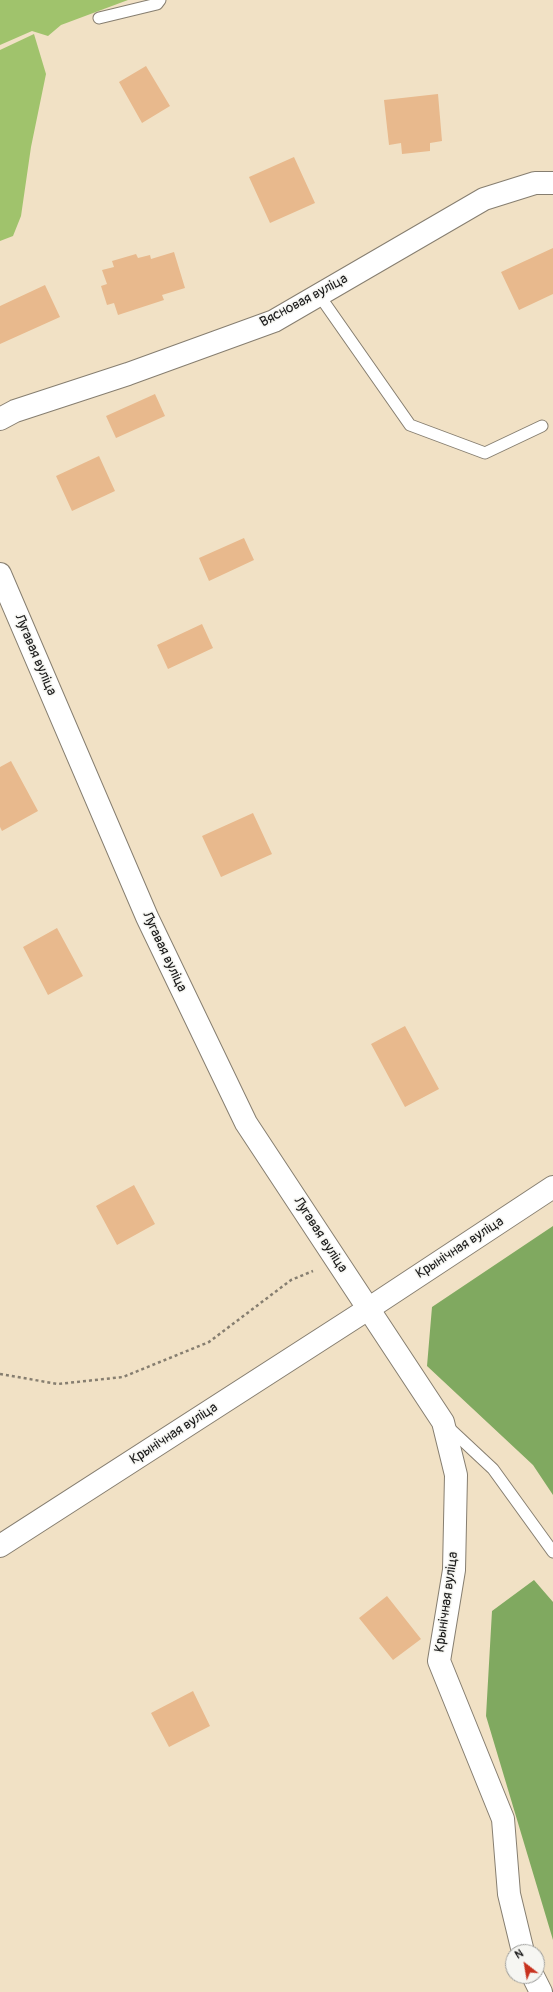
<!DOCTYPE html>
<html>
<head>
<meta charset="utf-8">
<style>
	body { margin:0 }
	#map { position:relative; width:553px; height:1992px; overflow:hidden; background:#f1e1c5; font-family:Pangolin,sans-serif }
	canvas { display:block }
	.north { position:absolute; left:505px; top:1944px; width:40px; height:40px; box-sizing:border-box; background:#f6f6f2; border:1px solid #9f9f9c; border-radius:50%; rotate:329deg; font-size:11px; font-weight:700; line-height:16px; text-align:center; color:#1c1c1c }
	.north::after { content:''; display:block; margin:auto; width:14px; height:18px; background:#c8321e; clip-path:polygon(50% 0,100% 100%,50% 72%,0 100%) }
</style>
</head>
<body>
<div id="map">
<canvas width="553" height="1992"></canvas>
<div class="north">N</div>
</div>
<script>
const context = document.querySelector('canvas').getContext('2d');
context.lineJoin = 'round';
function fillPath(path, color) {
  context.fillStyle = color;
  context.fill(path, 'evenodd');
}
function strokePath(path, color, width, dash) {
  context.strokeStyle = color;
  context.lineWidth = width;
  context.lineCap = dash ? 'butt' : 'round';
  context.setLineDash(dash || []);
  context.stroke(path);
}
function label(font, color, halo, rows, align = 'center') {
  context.font = font + ' Pangolin,sans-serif';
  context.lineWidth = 3;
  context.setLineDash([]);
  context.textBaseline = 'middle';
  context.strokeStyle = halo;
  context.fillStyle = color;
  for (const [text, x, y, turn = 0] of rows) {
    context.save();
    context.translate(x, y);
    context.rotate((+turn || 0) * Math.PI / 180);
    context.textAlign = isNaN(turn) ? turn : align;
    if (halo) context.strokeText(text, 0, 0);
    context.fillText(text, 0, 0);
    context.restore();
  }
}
fillPath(new Path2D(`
	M 0,0 L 128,0 L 61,25 L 48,36 L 32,31 L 0,45 Z
	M 34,34 L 46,74 L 31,147 L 21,216 L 13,236 L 0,241 L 0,50 Z`), '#a0c36c');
fillPath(new Path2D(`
	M 553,1226 L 553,1495 L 533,1465 L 427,1366 L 432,1307 Z
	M 534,1580 L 553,1602 L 553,1940 L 486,1716 L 492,1611 Z`), '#80a960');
fillPath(new Path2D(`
	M 146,66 L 170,106 L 142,123 L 119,82 Z
	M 438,94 L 442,141 L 430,143 L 430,151 L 402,154 L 401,143 L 389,145 L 384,100 Z
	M 294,157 L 315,203 L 270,223 L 249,177 Z
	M 553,248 L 553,294 L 519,310 L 501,272 Z
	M 174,252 L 185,288 L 162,295 L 164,300 L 118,315 L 114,303 L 107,305 L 101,286 L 107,284 L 102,270 L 114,267 L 112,261 L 136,254 L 138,258 L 150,255 L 151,259 Z
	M 45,285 L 60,317 L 0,344 L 0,306 Z
	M 155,394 L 165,416 L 116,438 L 106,416 Z
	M 99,456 L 115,491 L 72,511 L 56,476 Z
	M 244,538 L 254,560 L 209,581 L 199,558 Z
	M 202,624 L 213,648 L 168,669 L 157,645 Z
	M 11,761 L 38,811 L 2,831 L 0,827 L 0,767 Z
	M 253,813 L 272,854 L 221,877 L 202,836 Z
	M 57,928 L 83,976 L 48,995 L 23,947 Z
	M 405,1026 L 439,1089 L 405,1107 L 371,1044 Z
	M 134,1185 L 155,1224 L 117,1245 L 96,1206 Z
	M 387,1596 L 421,1639 L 393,1660 L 359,1618 Z
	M 193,1691 L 210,1726 L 169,1747 L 151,1713 Z`), '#e8b98d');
const service = new Path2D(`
	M 99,18 L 157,4 L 160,0
	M 319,295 L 410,425 L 485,453 L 542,426
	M 448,1427 L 493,1469 L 553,1552`);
const minor = new Path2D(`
	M 0,419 L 15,411 L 128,374 L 274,321 L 484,199 L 535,183 L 553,183
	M 0,574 L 147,917 L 246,1123 L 443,1422 L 456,1475 L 454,1570 L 439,1661 L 503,1819 L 509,1894 L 523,1952
	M 533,1976 L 541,1992`);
const tertiary = new Path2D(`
	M 0,1546 L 368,1309 L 553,1187`);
strokePath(service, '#867e70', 13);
strokePath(minor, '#867e70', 24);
strokePath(tertiary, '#867e70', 24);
strokePath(new Path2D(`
	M 0,1374 L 58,1384 L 123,1377 L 209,1342 L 291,1280 L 313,1271`), '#867e70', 2.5, [3, 3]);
strokePath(service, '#fff', 11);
strokePath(minor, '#fff', 22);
strokePath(tertiary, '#fff', 22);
label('14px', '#1c1c1c', '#f6f6f2', [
	["Вясновая вуліца",304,301,-28],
	["Лугавая вуліца",35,655,67],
	["Лугавая вуліца",164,952,65],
	["Лугавая вуліца",320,1235,57],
	["Крынічная вуліца",460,1248,-33],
	["Крынічная вуліца",174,1434,-33],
	["Крынічная вуліца",447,1602,-82]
]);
</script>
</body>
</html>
